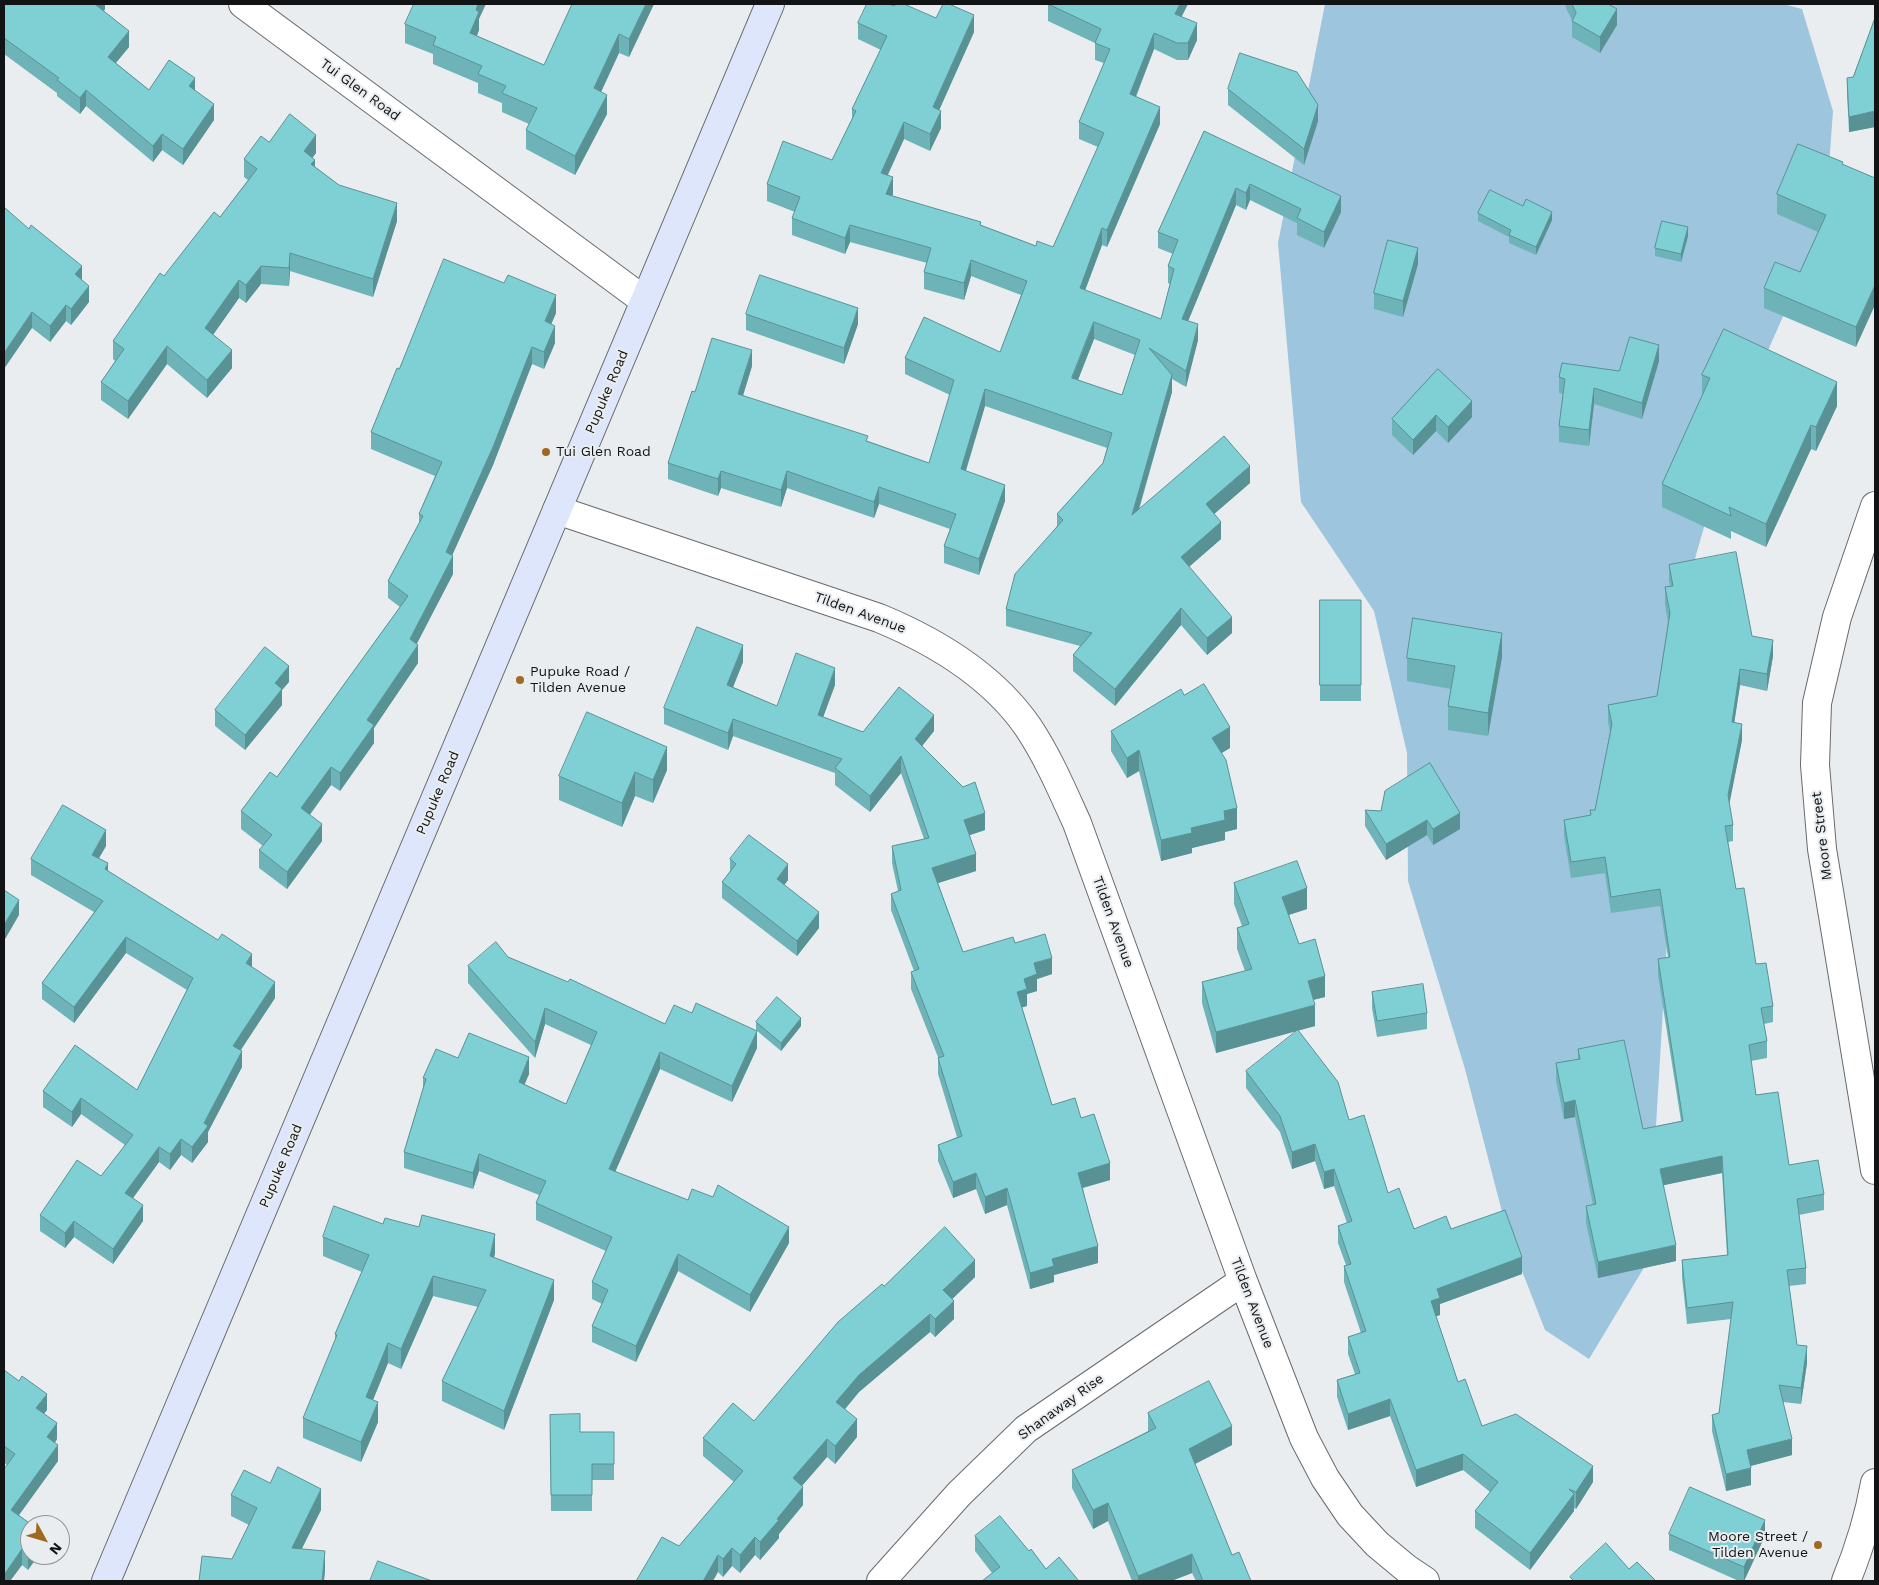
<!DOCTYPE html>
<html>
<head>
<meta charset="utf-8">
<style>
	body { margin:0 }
	#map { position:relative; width:1879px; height:1585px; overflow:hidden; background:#e9edf0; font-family:"Work Sans",sans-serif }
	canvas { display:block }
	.frame { position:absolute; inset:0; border:5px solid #121314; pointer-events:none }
	.north { position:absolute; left:20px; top:1515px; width:50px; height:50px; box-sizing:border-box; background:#e9edf0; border:1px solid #939698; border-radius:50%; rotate:129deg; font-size:14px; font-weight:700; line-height:20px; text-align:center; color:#121314 }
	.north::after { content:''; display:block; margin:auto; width:18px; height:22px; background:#9d6a20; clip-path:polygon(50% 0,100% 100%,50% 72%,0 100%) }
</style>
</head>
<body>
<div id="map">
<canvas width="1879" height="1585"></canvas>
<div class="frame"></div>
<div class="north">N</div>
</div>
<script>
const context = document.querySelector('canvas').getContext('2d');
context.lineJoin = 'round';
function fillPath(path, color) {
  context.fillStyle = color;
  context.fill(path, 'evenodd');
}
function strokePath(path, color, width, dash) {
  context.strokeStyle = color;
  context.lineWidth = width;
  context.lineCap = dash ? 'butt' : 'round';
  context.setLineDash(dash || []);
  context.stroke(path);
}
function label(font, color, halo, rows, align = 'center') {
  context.font = font + ' "Work Sans",sans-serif';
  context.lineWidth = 4;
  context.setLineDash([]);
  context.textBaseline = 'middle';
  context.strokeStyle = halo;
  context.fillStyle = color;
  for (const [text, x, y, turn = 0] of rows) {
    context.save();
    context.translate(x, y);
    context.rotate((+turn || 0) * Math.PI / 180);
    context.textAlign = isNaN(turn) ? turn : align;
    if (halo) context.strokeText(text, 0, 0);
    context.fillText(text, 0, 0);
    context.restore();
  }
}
fillPath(new Path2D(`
	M 1325,4 L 1783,4 L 1802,9 L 1833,111 L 1825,221 L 1729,439 L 1662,675 L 1669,907 L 1648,1261 L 1589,1359 L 1545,1330 L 1508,1235 L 1465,1069 L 1408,881 L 1407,753 L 1374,611 L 1301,502 L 1278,243 Z`), '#9dc5dd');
const minor = new Path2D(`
	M 243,4 L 645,301
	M 557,510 L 879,618 C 937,642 992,675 1028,727 C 1048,757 1062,790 1077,823 L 1243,1281 L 1304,1438 L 1325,1478 L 1350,1515 L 1377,1544 L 1407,1569 L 1425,1581
	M 881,1581 L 959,1494 L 1026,1429 L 1243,1281`);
const tertiary = new Path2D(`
	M 1875,506 L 1837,617 L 1817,703 L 1815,765 L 1822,849 L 1875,1170
	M 1846,1581 C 1859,1549 1869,1517 1875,1483`);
const secondary = new Path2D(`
	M 106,1581 L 770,4`);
strokePath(minor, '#686b6d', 30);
strokePath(tertiary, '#686b6d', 30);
strokePath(secondary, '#686b6d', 30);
strokePath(minor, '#fff', 28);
strokePath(tertiary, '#fff', 28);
strokePath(secondary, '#dde6fb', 28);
fillPath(new Path2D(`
	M 4,4 L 105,4 L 105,9 L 104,11 L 129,47 L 116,63 L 149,90 L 195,91 L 214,120 L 183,165 L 162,150 L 153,162 L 86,106 L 80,114 L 57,96 L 57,93 L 4,54 Z
	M 654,4 L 629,57 L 619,53 L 601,92 L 607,114 L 575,175 L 526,149 L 526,130 L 529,124 L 502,112 L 502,103 L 478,93 L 478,83 L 433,64 L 433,54 L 405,43 L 405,24 L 479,19 L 479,30 L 477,36 L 544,65 Z
	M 1048,4 L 1188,4 L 1181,17 L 1197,40 L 1188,60 L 1177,60 L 1154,49 L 1136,97 L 1160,124 L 1107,247 L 1102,245 L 1085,290 L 1161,319 L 1170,284 L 1168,283 L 1168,266 L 1173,254 L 1158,248 L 1158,232 L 1204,131 L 1341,212 L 1324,248 L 1297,235 L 1297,223 L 1250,200 L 1246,210 L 1236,205 L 1188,321 L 1198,340 L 1186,387 L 1172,379 L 1172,392 L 1139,510 L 1250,483 L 1214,514 L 1221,539 L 1189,566 L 1232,633 L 1207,655 L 1181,625 L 1115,706 L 1073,671 L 1073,655 L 1080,646 L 1006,626 L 1006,609 L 1057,526 L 1057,514 L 1103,463 L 1107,448 L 985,406 L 966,471 L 1005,501 L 979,575 L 944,563 L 944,546 L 950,529 L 879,504 L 874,518 L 787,488 L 781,507 L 721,488 L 718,496 L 668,479 L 668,463 L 695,392 L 752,366 L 743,396 L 929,463 L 950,395 L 905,374 L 905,358 L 1000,352 L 1021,295 L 971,276 L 964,300 L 924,289 L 924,272 L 927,263 L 850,242 L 845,254 L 792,235 L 792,218 L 795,212 L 767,201 L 767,184 L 832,160 L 852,119 L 852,109 L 881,50 L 858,39 L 858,23 L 894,6 L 936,18 L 974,32 L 939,110 L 941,128 L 930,151 L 904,139 L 888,175 L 893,194 L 892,196 L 981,225 L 1036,246 L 1053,247 L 1098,147 L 1079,139 L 1079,122 L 1104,63 L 1095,60 L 1095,43 L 1048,21 ZM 1094,339 L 1135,355 L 1122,395 L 1078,380 Z
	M 1565,4 L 1608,4 L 1617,25 L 1600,53 L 1572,37 L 1572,20 L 1566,8 Z
	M 1875,18 L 1875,127 L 1849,132 L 1847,94 L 1847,78 L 1853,77 Z
	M 1228,89 L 1318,121 L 1304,165 L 1228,105 Z
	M 269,142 L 316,153 L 312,158 L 315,167 L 339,185 L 397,221 L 373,297 L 290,271 L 289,286 L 261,284 L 246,303 L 239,298 L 213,335 L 232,368 L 207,398 L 167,364 L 128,419 L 101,400 L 101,382 L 115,361 L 113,359 L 113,341 L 164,276 L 220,217 L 248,180 L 244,177 L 244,159 Z
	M 1843,165 L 1875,178 L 1856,347 L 1764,308 L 1764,288 L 1800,272 L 1818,232 L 1777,214 L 1777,194 Z
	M 4,207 L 82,280 L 89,302 L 71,325 L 66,321 L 50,342 L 32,328 Z
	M 1478,213 L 1552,220 L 1536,255 L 1509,243 L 1509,237 L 1478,221 Z
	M 1688,236 L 1681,262 L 1655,256 L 1655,248 Z
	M 1418,264 L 1403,317 L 1374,309 L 1374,293 Z
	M 556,313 L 551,324 L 555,343 L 544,369 L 532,364 L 493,465 L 452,555 L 453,574 L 416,644 L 418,663 L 374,728 L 374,743 L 340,791 L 331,785 L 310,815 L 322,841 L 287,889 L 259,868 L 259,850 L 263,846 L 241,829 L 241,811 L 277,777 L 400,607 L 388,598 L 388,581 L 419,523 L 419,514 L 435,476 L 371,449 L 371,432 L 399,369 Z
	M 746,314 L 858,324 L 844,364 L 746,330 Z
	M 1659,361 L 1642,419 L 1594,404 L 1589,446 L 1559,442 L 1559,426 L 1563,394 L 1559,393 L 1559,377 L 1619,371 Z
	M 1438,369 L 1472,417 L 1448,443 L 1436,431 L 1413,455 L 1392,435 L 1392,419 Z
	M 1702,375 L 1837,406 L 1816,451 L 1811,449 L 1766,547 L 1731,531 L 1731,539 L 1662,507 L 1662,484 L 1702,396 Z
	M 1669,565 L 1752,636 L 1773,656 L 1767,691 L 1740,685 L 1734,722 L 1742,740 L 1729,803 L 1733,825 L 1733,841 L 1728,842 L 1736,889 L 1756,964 L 1773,1006 L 1773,1022 L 1764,1024 L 1767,1041 L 1767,1058 L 1751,1061 L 1756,1095 L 1789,1165 L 1824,1194 L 1824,1210 L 1799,1215 L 1806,1268 L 1806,1284 L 1789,1286 L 1797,1345 L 1807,1363 L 1801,1404 L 1783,1402 L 1792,1455 L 1750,1466 L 1751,1485 L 1726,1491 L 1712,1431 L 1712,1415 L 1719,1413 L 1731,1319 L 1687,1324 L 1682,1277 L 1682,1260 L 1727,1255 L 1722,1173 L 1663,1185 L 1676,1261 L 1598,1278 L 1586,1223 L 1586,1206 L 1593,1205 L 1575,1117 L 1564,1119 L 1556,1080 L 1556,1063 L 1578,1059 L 1578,1049 L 1643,1129 L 1681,1121 L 1658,975 L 1658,959 L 1668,957 L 1660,906 L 1611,913 L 1605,873 L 1571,878 L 1564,836 L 1564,820 L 1590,816 L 1590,810 L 1595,810 L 1610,732 L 1608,722 L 1608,705 L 1657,696 L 1668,622 L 1665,604 L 1665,587 L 1670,586 L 1669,581 Z
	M 1320,600 L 1361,600 L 1361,701 L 1320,701 Z
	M 1502,657 L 1488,736 L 1448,730 L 1448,706 L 1451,689 L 1407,681 L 1407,658 Z
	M 743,662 L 733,687 L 777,706 L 835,685 L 823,717 L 863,732 L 934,731 L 922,746 L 985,830 L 970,835 L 976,871 L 938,883 L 963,952 L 1015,943 L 1052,974 L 1037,979 L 1037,991 L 1027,994 L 1027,1006 L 1022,1007 L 1052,1105 L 1081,1118 L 1110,1180 L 1083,1188 L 1098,1263 L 1054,1275 L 1054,1282 L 1030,1289 L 1007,1205 L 985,1214 L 976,1189 L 953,1198 L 938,1161 L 938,1145 L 957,1137 L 938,1074 L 938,1057 L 911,989 L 911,972 L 914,971 L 891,910 L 891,894 L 898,891 L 892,863 L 892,846 L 924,839 L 901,773 L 870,812 L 835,785 L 835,773 L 733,736 L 728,750 L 664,724 L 664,708 Z
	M 289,682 L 282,690 L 282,705 L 245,750 L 215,726 L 215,710 Z
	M 1184,695 L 1230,748 L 1221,753 L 1237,829 L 1225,832 L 1225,840 L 1192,848 L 1192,853 L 1161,861 L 1139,771 L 1127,778 L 1111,751 L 1111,731 Z
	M 667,770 L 653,803 L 635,796 L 622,827 L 559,800 L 559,776 Z
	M 1385,791 L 1460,829 L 1433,845 L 1427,835 L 1386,860 L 1365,826 L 1365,810 L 1381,811 Z
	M 106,846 L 99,858 L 108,871 L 252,967 L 275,998 L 240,1050 L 242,1067 L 208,1132 L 208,1142 L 192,1163 L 181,1155 L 170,1170 L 159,1162 L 133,1198 L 143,1221 L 113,1264 L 74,1237 L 65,1248 L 40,1231 L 40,1215 L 101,1176 L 125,1145 L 81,1114 L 72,1127 L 43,1107 L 43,1091 L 137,1090 L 187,990 L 126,953 L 74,1023 L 42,999 L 42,983 L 94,912 L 31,875 L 31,859 Z
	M 730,859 L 788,880 L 784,885 L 819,928 L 797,956 L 722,898 L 722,882 L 730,871 Z
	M 1234,883 L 1307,909 L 1289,915 L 1299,944 L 1325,997 L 1313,1000 L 1315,1026 L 1216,1053 L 1202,1003 L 1202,982 L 1245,971 L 1237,949 L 1237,928 L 1242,926 L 1234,904 Z
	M 508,957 L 665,1024 L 757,1048 L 732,1102 L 660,1069 L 615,1172 L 789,1243 L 750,1312 L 678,1271 L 636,1362 L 592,1342 L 592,1326 L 602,1304 L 592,1299 L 592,1282 L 606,1251 L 536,1220 L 536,1203 L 539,1195 L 479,1171 L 473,1189 L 404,1168 L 404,1152 L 423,1088 L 423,1078 L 458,1058 L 529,1074 L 524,1084 L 566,1104 L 591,1045 L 545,1024 L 535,1058 L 468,983 L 468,966 Z
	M 1372,992 L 1427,1013 L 1427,1029 L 1377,1037 L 1372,1008 Z
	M 756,1022 L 801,1026 L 781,1051 L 756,1030 Z
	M 1246,1071 L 1349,1120 L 1388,1193 L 1414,1229 L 1451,1229 L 1522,1274 L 1440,1304 L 1440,1315 L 1436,1316 L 1458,1382 L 1482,1426 L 1593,1482 L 1576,1509 L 1574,1508 L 1574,1511 L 1530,1570 L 1475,1528 L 1475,1511 L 1490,1492 L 1463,1470 L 1416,1487 L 1390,1416 L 1348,1430 L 1337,1397 L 1337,1380 L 1355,1374 L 1348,1354 L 1348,1337 L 1361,1333 L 1344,1282 L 1344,1266 L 1346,1265 L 1338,1243 L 1338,1226 L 1347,1223 L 1334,1186 L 1324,1189 L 1315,1161 L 1292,1169 L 1280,1132 L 1246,1088 Z
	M 383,1224 L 495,1253 L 494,1257 L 554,1300 L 504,1430 L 442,1401 L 442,1381 L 478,1307 L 433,1296 L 401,1369 L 388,1363 L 373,1400 L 378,1422 L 361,1462 L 303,1438 L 303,1418 L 335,1341 L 335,1334 L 362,1272 L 323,1256 L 323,1237 Z
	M 975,1277 L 952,1299 L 954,1319 L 935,1337 L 930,1332 L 859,1392 L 845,1409 L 857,1437 L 835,1464 L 827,1457 L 802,1486 L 803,1505 L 779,1534 L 779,1538 L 760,1560 L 755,1555 L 740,1573 L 732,1566 L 723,1577 L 718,1572 L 679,1546 L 734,1482 L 703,1456 L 703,1438 L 754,1421 Z
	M 4,1370 L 47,1410 L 44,1413 L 57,1439 L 55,1443 L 58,1461 L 19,1515 L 32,1525 L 28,1570 L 22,1565 L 10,1581 L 4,1581 L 7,1465 L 4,1462 Z
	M 1148,1413 L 1232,1445 L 1195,1464 L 1232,1555 L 1251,1581 L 1196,1581 L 1192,1573 L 1171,1581 L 1132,1581 L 1108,1521 L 1093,1529 L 1072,1488 L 1072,1470 L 1148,1431 Z
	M 550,1415 L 580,1432 L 614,1464 L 614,1480 L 592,1480 L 592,1511 L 551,1511 Z
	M 231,1495 L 321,1510 L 301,1549 L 325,1572 L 232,1559 L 249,1525 L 231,1516 Z
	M 1669,1534 L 1765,1536 L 1744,1581 L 1739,1581 L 1669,1550 Z
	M 975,1536 L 1029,1551 L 1046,1569 L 1079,1581 L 992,1573 L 975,1551 Z`), '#6db3b7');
fillPath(new Path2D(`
	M 97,4 L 105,4 L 105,9 L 96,21 Z
	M 478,4 L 486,4 L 479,19 L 479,30 L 470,52 L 470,33 L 476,10 Z
	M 646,4 L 654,4 L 629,57 L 629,39 Z
	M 1180,4 L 1188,4 L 1175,30 L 1175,14 Z
	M 1617,9 L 1617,25 L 1600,53 L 1600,37 Z
	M 974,15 L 974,32 L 933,124 L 933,107 Z
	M 1197,23 L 1197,40 L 1188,60 L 1188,43 Z
	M 129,31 L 129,47 L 108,72 L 108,57 Z
	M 1154,33 L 1154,49 L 1130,111 L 1130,94 Z
	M 619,34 L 619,53 L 594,107 L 594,88 Z
	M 195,78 L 195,94 L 189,86 Z
	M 86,90 L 86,106 L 80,114 L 80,98 Z
	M 607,95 L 607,114 L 575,175 L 575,156 Z
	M 214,104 L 214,120 L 183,165 L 183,149 Z
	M 1318,105 L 1318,121 L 1304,165 L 1304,149 Z
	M 1160,107 L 1160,124 L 1107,247 L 1107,230 Z
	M 941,111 L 941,128 L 930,151 L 930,134 Z
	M 1875,111 L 1875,127 L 1849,132 L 1849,117 Z
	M 904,122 L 904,139 L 881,189 L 881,173 Z
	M 162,134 L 162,150 L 153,162 L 153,146 Z
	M 316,135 L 316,153 L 304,169 L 304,151 Z
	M 315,160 L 315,178 L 311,164 Z
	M 893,177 L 893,194 L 886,211 L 886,194 Z
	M 1250,184 L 1250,200 L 1246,210 L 1246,193 Z
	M 1236,188 L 1236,205 L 1182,336 L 1182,319 Z
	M 1341,196 L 1341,212 L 1324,248 L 1324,232 Z
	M 397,203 L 397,221 L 373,297 L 373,279 Z
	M 1552,212 L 1552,220 L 1536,255 L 1536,247 Z
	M 850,225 L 850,242 L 845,254 L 845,238 Z
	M 1688,227 L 1688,236 L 1681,262 L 1681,254 Z
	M 1102,228 L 1102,245 L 1080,304 L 1080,288 Z
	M 1418,248 L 1418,264 L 1403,317 L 1403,301 Z
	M 290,253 L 290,271 L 289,286 L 289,268 Z
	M 971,260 L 971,276 L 964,300 L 964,283 Z
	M 82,266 L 82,282 L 75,274 Z
	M 261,266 L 261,284 L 246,303 L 246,285 Z
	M 239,280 L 239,298 L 205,346 L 205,328 Z
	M 1875,285 L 1875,305 L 1856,347 L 1856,327 Z
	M 89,286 L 89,302 L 71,325 L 71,309 Z
	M 556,295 L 556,313 L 545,339 L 545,321 Z
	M 66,305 L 66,321 L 50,342 L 50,326 Z
	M 858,308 L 858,324 L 844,364 L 844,348 Z
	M 32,312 L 32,328 L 4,369 L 4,353 Z
	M 1094,322 L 1094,339 L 1072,395 L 1072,378 Z
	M 1198,324 L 1198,340 L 1186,387 L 1186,371 Z
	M 555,326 L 555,343 L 544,369 L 544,352 Z
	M 1659,345 L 1659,361 L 1642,419 L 1642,403 Z
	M 167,346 L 167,364 L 128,419 L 128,401 Z
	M 532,347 L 532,364 L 493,465 L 446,569 L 446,552 Z
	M 232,350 L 232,368 L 207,398 L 207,380 Z
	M 752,350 L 752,366 L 738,411 L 738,394 Z
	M 1172,375 L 1172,392 L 1132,532 L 1132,515 Z
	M 1837,382 L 1837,406 L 1816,451 L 1816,427 Z
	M 1594,388 L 1594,404 L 1589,446 L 1589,430 Z
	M 985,389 L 985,406 L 961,486 L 961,469 Z
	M 1472,401 L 1472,417 L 1448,443 L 1448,427 Z
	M 1436,415 L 1436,431 L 1413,455 L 1413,440 Z
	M 1811,425 L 1811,449 L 1766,547 L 1766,524 Z
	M 1250,466 L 1250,483 L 1206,521 L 1206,504 Z
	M 721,471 L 721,488 L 718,496 L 718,479 Z
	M 787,471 L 787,488 L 781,507 L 781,490 Z
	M 1005,485 L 1005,501 L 979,575 L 979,559 Z
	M 879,487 L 879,504 L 874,518 L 874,502 Z
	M 1221,522 L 1221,539 L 1181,574 L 1181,557 Z
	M 453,556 L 453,574 L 410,657 L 410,639 Z
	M 1181,608 L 1181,625 L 1115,706 L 1115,689 Z
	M 1232,617 L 1232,633 L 1207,655 L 1207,638 Z
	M 1502,633 L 1502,657 L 1488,736 L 1488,713 Z
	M 1773,640 L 1773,656 L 1767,691 L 1767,674 Z
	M 418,645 L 418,663 L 374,728 L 374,743 L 340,791 L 340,773 L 367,720 Z
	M 743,645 L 743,662 L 727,702 L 727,685 Z
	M 289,666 L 289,682 L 282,690 L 282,705 L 245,750 L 245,735 L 275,683 Z
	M 835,668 L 835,685 L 818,731 L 818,715 Z
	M 1740,669 L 1740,685 L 1732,738 L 1732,722 Z
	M 934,715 L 934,731 L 915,755 L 915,739 Z
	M 733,719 L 733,736 L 728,750 L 728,733 Z
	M 1742,724 L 1742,740 L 1728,811 L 1728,795 Z
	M 1230,727 L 1230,748 L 1212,759 L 1212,738 Z
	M 667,747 L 667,770 L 653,803 L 653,780 Z
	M 1139,750 L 1139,771 L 1127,778 L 1127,758 Z
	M 901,756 L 901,773 L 870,812 L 870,796 Z
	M 331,767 L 331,785 L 301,826 L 301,808 Z
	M 635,772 L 635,796 L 622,827 L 622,803 Z
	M 1237,808 L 1237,829 L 1225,832 L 1225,840 L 1192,848 L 1192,853 L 1161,861 L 1161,840 L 1191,828 L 1224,811 Z
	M 985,813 L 985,830 L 964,837 L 964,820 Z
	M 1460,813 L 1460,829 L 1433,845 L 1433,829 Z
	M 1427,820 L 1427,835 L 1386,860 L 1386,844 Z
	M 322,824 L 322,841 L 287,889 L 287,872 Z
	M 106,830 L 106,846 L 92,870 L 92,855 Z
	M 976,854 L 976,871 L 932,885 L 932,868 Z
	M 108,863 L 108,879 L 105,869 Z
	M 788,864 L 788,880 L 777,895 L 777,879 Z
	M 1307,888 L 1307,909 L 1282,917 L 1282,897 Z
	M 19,900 L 19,915 L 4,941 L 4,925 Z
	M 819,912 L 819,928 L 797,956 L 797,941 Z
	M 126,937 L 126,953 L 74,1023 L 74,1007 Z
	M 252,954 L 252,969 L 246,963 Z
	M 1052,958 L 1052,974 L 1037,979 L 1037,991 L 1027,994 L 1027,1006 L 1017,1009 L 1017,992 L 1024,979 L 1034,963 Z
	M 1325,976 L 1325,997 L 1308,1001 L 1308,981 Z
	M 275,982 L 275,998 L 233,1062 L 233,1046 Z
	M 1315,1005 L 1315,1026 L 1216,1053 L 1216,1032 Z
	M 545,1008 L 545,1024 L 535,1058 L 535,1042 Z
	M 801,1018 L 801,1026 L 781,1051 L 781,1043 Z
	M 757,1031 L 757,1048 L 732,1102 L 732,1086 Z
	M 242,1051 L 242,1067 L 208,1132 L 208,1142 L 192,1163 L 192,1147 Z
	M 660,1052 L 660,1069 L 609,1186 L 609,1169 Z
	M 529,1057 L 529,1074 L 519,1098 L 519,1082 Z
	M 81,1098 L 81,1114 L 72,1127 L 72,1112 Z
	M 1575,1100 L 1575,1117 L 1564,1119 L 1564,1103 Z
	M 181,1139 L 181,1155 L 170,1170 L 170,1154 Z
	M 1315,1144 L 1315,1161 L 1292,1169 L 1292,1152 Z
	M 159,1147 L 159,1162 L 125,1209 L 125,1193 Z
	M 479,1154 L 479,1171 L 473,1189 L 473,1173 Z
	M 1722,1156 L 1722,1173 L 1660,1186 L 1660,1169 Z
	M 1110,1163 L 1110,1180 L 1078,1189 L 1078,1173 Z
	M 1334,1169 L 1334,1186 L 1324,1189 L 1324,1172 Z
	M 976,1173 L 976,1189 L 953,1198 L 953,1182 Z
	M 1007,1188 L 1007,1205 L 985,1214 L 985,1197 Z
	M 143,1205 L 143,1221 L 113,1264 L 113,1249 Z
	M 74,1221 L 74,1237 L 65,1248 L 65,1233 Z
	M 789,1227 L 789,1243 L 750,1312 L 750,1295 Z
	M 495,1234 L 495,1253 L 490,1275 L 490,1256 Z
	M 1676,1245 L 1676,1261 L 1598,1278 L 1598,1262 Z
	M 1098,1246 L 1098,1263 L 1054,1275 L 1054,1282 L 1030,1289 L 1030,1273 L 1052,1259 Z
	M 678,1254 L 678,1271 L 636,1362 L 636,1346 Z
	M 1522,1257 L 1522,1274 L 1440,1304 L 1440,1315 L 1431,1318 L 1431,1301 L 1437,1289 Z
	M 975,1260 L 975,1277 L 943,1308 L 943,1290 Z
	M 433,1276 L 433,1296 L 401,1369 L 401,1349 Z
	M 554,1280 L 554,1300 L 504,1430 L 504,1411 Z
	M 954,1301 L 954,1319 L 935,1337 L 935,1319 Z
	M 930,1314 L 930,1332 L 859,1392 L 836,1420 L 836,1402 L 859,1375 Z
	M 388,1343 L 388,1363 L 366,1417 L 366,1397 Z
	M 1807,1346 L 1807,1363 L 1801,1404 L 1801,1388 Z
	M 47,1394 L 47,1410 L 36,1424 L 36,1408 Z
	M 1390,1399 L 1390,1416 L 1348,1430 L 1348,1414 Z
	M 378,1402 L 378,1422 L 361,1462 L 361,1442 Z
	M 857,1419 L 857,1437 L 835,1464 L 835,1446 Z
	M 57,1423 L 57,1439 L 47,1453 L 47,1437 Z
	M 1232,1426 L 1232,1445 L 1189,1467 L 1189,1449 Z
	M 827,1439 L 827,1457 L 793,1496 L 793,1478 Z
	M 1792,1439 L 1792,1455 L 1747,1467 L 1747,1450 Z
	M 58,1445 L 58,1461 L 11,1526 L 11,1510 Z
	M 1463,1454 L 1463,1470 L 1416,1487 L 1416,1470 Z
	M 1593,1466 L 1593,1482 L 1576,1509 L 1576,1492 Z
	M 1751,1468 L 1751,1485 L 1726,1491 L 1726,1474 Z
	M 803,1487 L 803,1505 L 779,1534 L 779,1538 L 760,1560 L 760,1542 L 777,1519 Z
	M 321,1489 L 321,1510 L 292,1569 L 292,1548 Z
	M 1574,1494 L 1574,1511 L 1530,1570 L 1530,1553 Z
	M 1108,1503 L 1108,1521 L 1093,1529 L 1093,1510 Z
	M 1765,1520 L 1765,1536 L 1744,1581 L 1744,1567 Z
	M 755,1537 L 755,1555 L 740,1573 L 740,1555 Z
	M 732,1548 L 732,1566 L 723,1577 L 723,1559 Z
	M 22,1549 L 22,1565 L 10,1581 L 4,1581 L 4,1575 Z
	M 30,1551 L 30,1555 L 39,1555 L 28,1570 L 28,1554 Z
	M 325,1551 L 325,1572 L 324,1581 L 322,1581 Z
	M 1192,1554 L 1192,1573 L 1171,1581 L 1138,1581 L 1138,1576 Z
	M 718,1555 L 718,1572 L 713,1581 L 703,1581 Z`), '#599295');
const building = new Path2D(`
	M 4,4 L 97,4 L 96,5 L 129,31 L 108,57 L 149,90 L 169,60 L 195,78 L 189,86 L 214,104 L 183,149 L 162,134 L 153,146 L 86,90 L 80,98 L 57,80 L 59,78 L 4,38 Z
	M 414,4 L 478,4 L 476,10 L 479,12 L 470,33 L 544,65 L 572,4 L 646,4 L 629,39 L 619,34 L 594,88 L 607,95 L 575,156 L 526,130 L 537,108 L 502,93 L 506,86 L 478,74 L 482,66 L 433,45 L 436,37 L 405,24 Z
	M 867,4 L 889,4 L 894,6 L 896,4 L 904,4 L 936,18 L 943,4 L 949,4 L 974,15 L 933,107 L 941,111 L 930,134 L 904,122 L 881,173 L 893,177 L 886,194 L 981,222 L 980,225 L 1036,246 L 1037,241 L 1053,247 L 1104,133 L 1079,122 L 1110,49 L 1095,43 L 1101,29 L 1048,4 L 1180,4 L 1175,14 L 1197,23 L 1188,43 L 1177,43 L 1154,33 L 1130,94 L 1160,107 L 1107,230 L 1102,228 L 1080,288 L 1161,319 L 1174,269 L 1168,266 L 1178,240 L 1158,232 L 1204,131 L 1341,196 L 1324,232 L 1297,218 L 1301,209 L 1250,184 L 1246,193 L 1236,188 L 1182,319 L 1198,324 L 1186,371 L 1149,348 L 1172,375 L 1132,515 L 1224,436 L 1250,466 L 1206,504 L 1221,522 L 1181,557 L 1232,617 L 1207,638 L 1181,608 L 1115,689 L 1073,655 L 1092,633 L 1006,609 L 1015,574 L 1063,520 L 1057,514 L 1103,463 L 1112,433 L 985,389 L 961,469 L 1005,485 L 979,559 L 944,546 L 956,514 L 879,487 L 874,502 L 787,471 L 781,490 L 721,471 L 718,479 L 668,463 L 692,391 L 695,392 L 712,338 L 752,350 L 738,394 L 868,436 L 866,441 L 929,463 L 954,380 L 905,358 L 924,317 L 1000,352 L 1027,281 L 971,260 L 964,283 L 924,272 L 931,248 L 850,225 L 845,238 L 792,218 L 800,197 L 767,184 L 783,141 L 832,160 L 856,111 L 852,109 L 887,36 L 858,23 ZM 1094,322 L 1140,340 L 1122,395 L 1072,378 Z
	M 1572,4 L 1608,4 L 1617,9 L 1600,37 L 1572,21 L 1576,13 Z
	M 1875,18 L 1875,111 L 1849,117 L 1847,78 L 1853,77 Z
	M 1240,53 L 1297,72 L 1318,105 L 1304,149 L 1228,89 Z
	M 290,114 L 316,135 L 304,151 L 315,160 L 311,164 L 339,185 L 397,203 L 373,279 L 290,253 L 289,268 L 261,266 L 246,285 L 239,280 L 205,328 L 232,350 L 207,380 L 167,346 L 128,401 L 101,382 L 124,349 L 113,341 L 160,273 L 164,276 L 214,212 L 220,217 L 257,169 L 244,159 L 261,136 L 269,142 Z
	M 1798,144 L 1843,162 L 1842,164 L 1875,178 L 1875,285 L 1856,327 L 1764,288 L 1775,262 L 1800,272 L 1826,215 L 1777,194 Z
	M 1490,190 L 1523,206 L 1526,199 L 1552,212 L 1536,247 L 1509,235 L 1511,230 L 1478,213 Z
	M 4,207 L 29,229 L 31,225 L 82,266 L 75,274 L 89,286 L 71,309 L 66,305 L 50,326 L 32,312 L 4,353 Z
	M 1662,221 L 1688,227 L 1681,254 L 1655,248 Z
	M 1388,240 L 1418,248 L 1403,301 L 1374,293 Z
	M 444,259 L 504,283 L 508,275 L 556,295 L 545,321 L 555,326 L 544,352 L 532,347 L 493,447 L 446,552 L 453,556 L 410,639 L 418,645 L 367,720 L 374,725 L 340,773 L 331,767 L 301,808 L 322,824 L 287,872 L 259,850 L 272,835 L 241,811 L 270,772 L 277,777 L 408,596 L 388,581 L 423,516 L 419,514 L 442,462 L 371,432 L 397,368 L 399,369 Z
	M 760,275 L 858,308 L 844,348 L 746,314 Z
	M 1724,329 L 1837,382 L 1816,427 L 1811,425 L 1766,524 L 1729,507 L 1731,516 L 1662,484 L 1710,378 L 1702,375 Z
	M 1630,337 L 1659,345 L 1642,403 L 1594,388 L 1589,430 L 1559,426 L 1565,379 L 1559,377 L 1562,363 L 1619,371 Z
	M 1438,369 L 1472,401 L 1448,427 L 1436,415 L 1413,440 L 1392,419 Z
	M 1736,552 L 1752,636 L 1773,640 L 1767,674 L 1740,669 L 1732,722 L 1742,724 L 1728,795 L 1733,825 L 1725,826 L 1736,889 L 1744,888 L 1756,964 L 1766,963 L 1773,1006 L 1761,1008 L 1767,1041 L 1749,1045 L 1756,1095 L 1778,1092 L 1789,1165 L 1818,1160 L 1824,1194 L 1797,1199 L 1806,1268 L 1787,1270 L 1797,1345 L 1807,1346 L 1801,1388 L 1779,1385 L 1792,1439 L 1747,1450 L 1751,1468 L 1726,1474 L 1712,1415 L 1719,1413 L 1733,1302 L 1687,1308 L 1682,1260 L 1728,1255 L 1722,1156 L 1660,1169 L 1676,1245 L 1598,1262 L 1586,1206 L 1596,1204 L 1575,1100 L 1564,1103 L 1556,1063 L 1580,1059 L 1578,1049 L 1624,1040 L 1643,1129 L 1683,1121 L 1658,959 L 1670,957 L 1660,889 L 1611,897 L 1605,857 L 1571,862 L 1564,820 L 1591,815 L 1590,810 L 1595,810 L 1612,724 L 1608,705 L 1657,696 L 1670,613 L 1665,587 L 1673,586 L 1669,565 Z
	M 1320,600 L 1361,600 L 1361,685 L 1320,685 Z
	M 1413,618 L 1502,633 L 1488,713 L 1448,706 L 1455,666 L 1407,658 Z
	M 697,627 L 743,645 L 727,685 L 777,706 L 796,653 L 835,668 L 818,715 L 863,732 L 899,687 L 934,715 L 915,739 L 963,787 L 975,782 L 985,813 L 964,820 L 976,854 L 932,868 L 963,952 L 1013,937 L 1015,943 L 1045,934 L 1052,958 L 1034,963 L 1037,974 L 1024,979 L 1027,989 L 1017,992 L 1052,1105 L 1075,1098 L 1081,1118 L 1094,1114 L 1110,1163 L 1078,1173 L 1098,1246 L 1052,1259 L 1054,1266 L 1030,1273 L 1007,1188 L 985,1197 L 976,1173 L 953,1182 L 938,1145 L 962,1136 L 938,1058 L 944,1056 L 911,972 L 919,969 L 891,894 L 901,890 L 892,846 L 929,838 L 901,756 L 870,796 L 835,768 L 842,759 L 733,719 L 728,733 L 664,708 Z
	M 265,647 L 289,666 L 275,683 L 282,689 L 245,735 L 215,710 Z
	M 1204,684 L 1230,727 L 1212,738 L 1226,760 L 1237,808 L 1224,811 L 1225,820 L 1191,828 L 1192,833 L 1161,840 L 1139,750 L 1127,758 L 1111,731 L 1181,689 L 1184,695 Z
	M 587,712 L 667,747 L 653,780 L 635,772 L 622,803 L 559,776 Z
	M 1430,763 L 1460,813 L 1433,829 L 1427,820 L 1386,844 L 1365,810 L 1381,811 L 1385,791 Z
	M 63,805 L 106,830 L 92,855 L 108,863 L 105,869 L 218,940 L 222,934 L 252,954 L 246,963 L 275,982 L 233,1046 L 242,1051 L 204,1123 L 208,1126 L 192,1147 L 181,1139 L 170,1154 L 159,1147 L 125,1193 L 143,1205 L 113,1249 L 74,1221 L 65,1233 L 40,1215 L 77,1160 L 101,1176 L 133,1135 L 81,1098 L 72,1112 L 43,1091 L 75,1045 L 137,1090 L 193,978 L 126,937 L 74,1007 L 42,983 L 103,901 L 31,859 Z
	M 749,835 L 788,864 L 777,879 L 819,912 L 797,941 L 722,882 L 736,864 L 730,859 Z
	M 1297,861 L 1307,888 L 1282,897 L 1299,944 L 1315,939 L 1325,976 L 1308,981 L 1315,1005 L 1216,1032 L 1202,982 L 1252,969 L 1237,928 L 1249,924 L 1234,883 Z
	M 4,890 L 19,900 L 4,925 Z
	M 496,942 L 508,957 L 568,982 L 570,979 L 665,1024 L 674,1005 L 692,1013 L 696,1003 L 757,1031 L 732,1086 L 660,1052 L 609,1169 L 688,1200 L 692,1189 L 713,1197 L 718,1185 L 789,1227 L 750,1295 L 678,1254 L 636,1346 L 592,1326 L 608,1290 L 592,1282 L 612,1237 L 536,1203 L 546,1181 L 479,1154 L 473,1173 L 404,1152 L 426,1079 L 423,1078 L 436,1049 L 458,1058 L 469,1033 L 529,1057 L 519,1082 L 566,1104 L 597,1032 L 545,1008 L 535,1042 L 468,966 Z
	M 1423,984 L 1427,1013 L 1377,1021 L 1372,992 Z
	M 777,997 L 801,1018 L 781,1043 L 756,1022 Z
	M 1298,1030 L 1338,1082 L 1349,1120 L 1364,1115 L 1388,1193 L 1399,1188 L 1414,1229 L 1446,1216 L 1451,1229 L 1505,1210 L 1522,1257 L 1437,1289 L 1440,1298 L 1431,1301 L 1458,1382 L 1465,1379 L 1482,1426 L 1516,1414 L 1593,1466 L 1576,1492 L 1569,1489 L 1574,1494 L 1530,1553 L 1475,1511 L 1498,1482 L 1463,1454 L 1416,1470 L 1390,1399 L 1348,1414 L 1337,1380 L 1360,1373 L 1348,1337 L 1366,1331 L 1344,1266 L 1351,1264 L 1338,1226 L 1352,1221 L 1334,1169 L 1324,1172 L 1315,1144 L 1292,1152 L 1280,1116 L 1246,1071 Z
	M 334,1206 L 383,1224 L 385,1218 L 419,1227 L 422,1215 L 495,1234 L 490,1256 L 554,1280 L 504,1411 L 442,1381 L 486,1290 L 433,1276 L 401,1349 L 388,1343 L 366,1397 L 378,1402 L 361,1442 L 303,1418 L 337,1335 L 335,1334 L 369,1255 L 323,1237 Z
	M 945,1227 L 975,1260 L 943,1290 L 954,1301 L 935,1319 L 930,1314 L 859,1375 L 836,1402 L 857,1419 L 835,1446 L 827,1439 L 793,1478 L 803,1487 L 777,1519 L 779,1520 L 760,1542 L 755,1537 L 740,1555 L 732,1548 L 723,1559 L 718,1555 L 703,1581 L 636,1581 L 662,1537 L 679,1546 L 743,1471 L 703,1438 L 733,1403 L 754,1421 L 838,1322 L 882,1284 L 884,1286 Z
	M 4,1370 L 19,1381 L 22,1376 L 47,1394 L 36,1408 L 57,1423 L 47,1437 L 58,1445 L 11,1510 L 32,1525 L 30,1525 L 30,1551 L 28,1554 L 22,1549 L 4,1575 L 4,1469 L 15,1454 L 4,1446 Z
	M 1209,1381 L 1232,1426 L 1189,1449 L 1232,1555 L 1239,1552 L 1251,1581 L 1203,1581 L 1192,1554 L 1138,1576 L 1108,1503 L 1093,1510 L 1072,1470 L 1156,1428 L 1148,1413 Z
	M 580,1414 L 580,1432 L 614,1432 L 614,1464 L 592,1464 L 592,1495 L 551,1495 L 550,1415 Z
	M 278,1467 L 321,1489 L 292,1548 L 325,1551 L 322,1581 L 199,1581 L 202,1556 L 232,1559 L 257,1508 L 231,1495 L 244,1470 L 270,1483 Z
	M 1690,1487 L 1765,1520 L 1744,1567 L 1669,1534 Z
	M 1000,1516 L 1029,1551 L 1031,1549 L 1046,1569 L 1059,1557 L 1079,1581 L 982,1581 L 1000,1567 L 975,1536 Z
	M 1606,1543 L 1629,1569 L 1637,1562 L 1656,1581 L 1574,1581 L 1570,1577 Z
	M 378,1561 L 432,1581 L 370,1581 Z`);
fillPath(building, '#7fd0d5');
strokePath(building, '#599295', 1);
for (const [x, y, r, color] of [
	[546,452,5,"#9d6a20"],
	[520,680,5,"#9d6a20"],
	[1818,1545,5,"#9d6a20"]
]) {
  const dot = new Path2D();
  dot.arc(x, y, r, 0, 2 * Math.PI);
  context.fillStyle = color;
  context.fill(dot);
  strokePath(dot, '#e9edf0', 2);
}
label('14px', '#121314', '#e9edf0', [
	["Tui Glen Road",360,90,36],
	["Pupuke Road",607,392,-67],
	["Tilden Avenue",860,613,20],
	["Pupuke Road",438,793,-67],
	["Moore Street",1822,836,-97],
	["Tilden Avenue",1113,922,70],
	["Pupuke Road",281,1166,-67],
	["Tilden Avenue",1252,1303,69],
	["Shanaway Rise",1061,1407,-36]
]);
label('14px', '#121314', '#e9edf0', [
	["Tui Glen Road",556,452],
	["Pupuke Road /",530,672],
	["Tilden Avenue",530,688],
	["Moore Street /",1808,1537,"right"],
	["Tilden Avenue",1808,1553,"right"]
], 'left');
</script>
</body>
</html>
